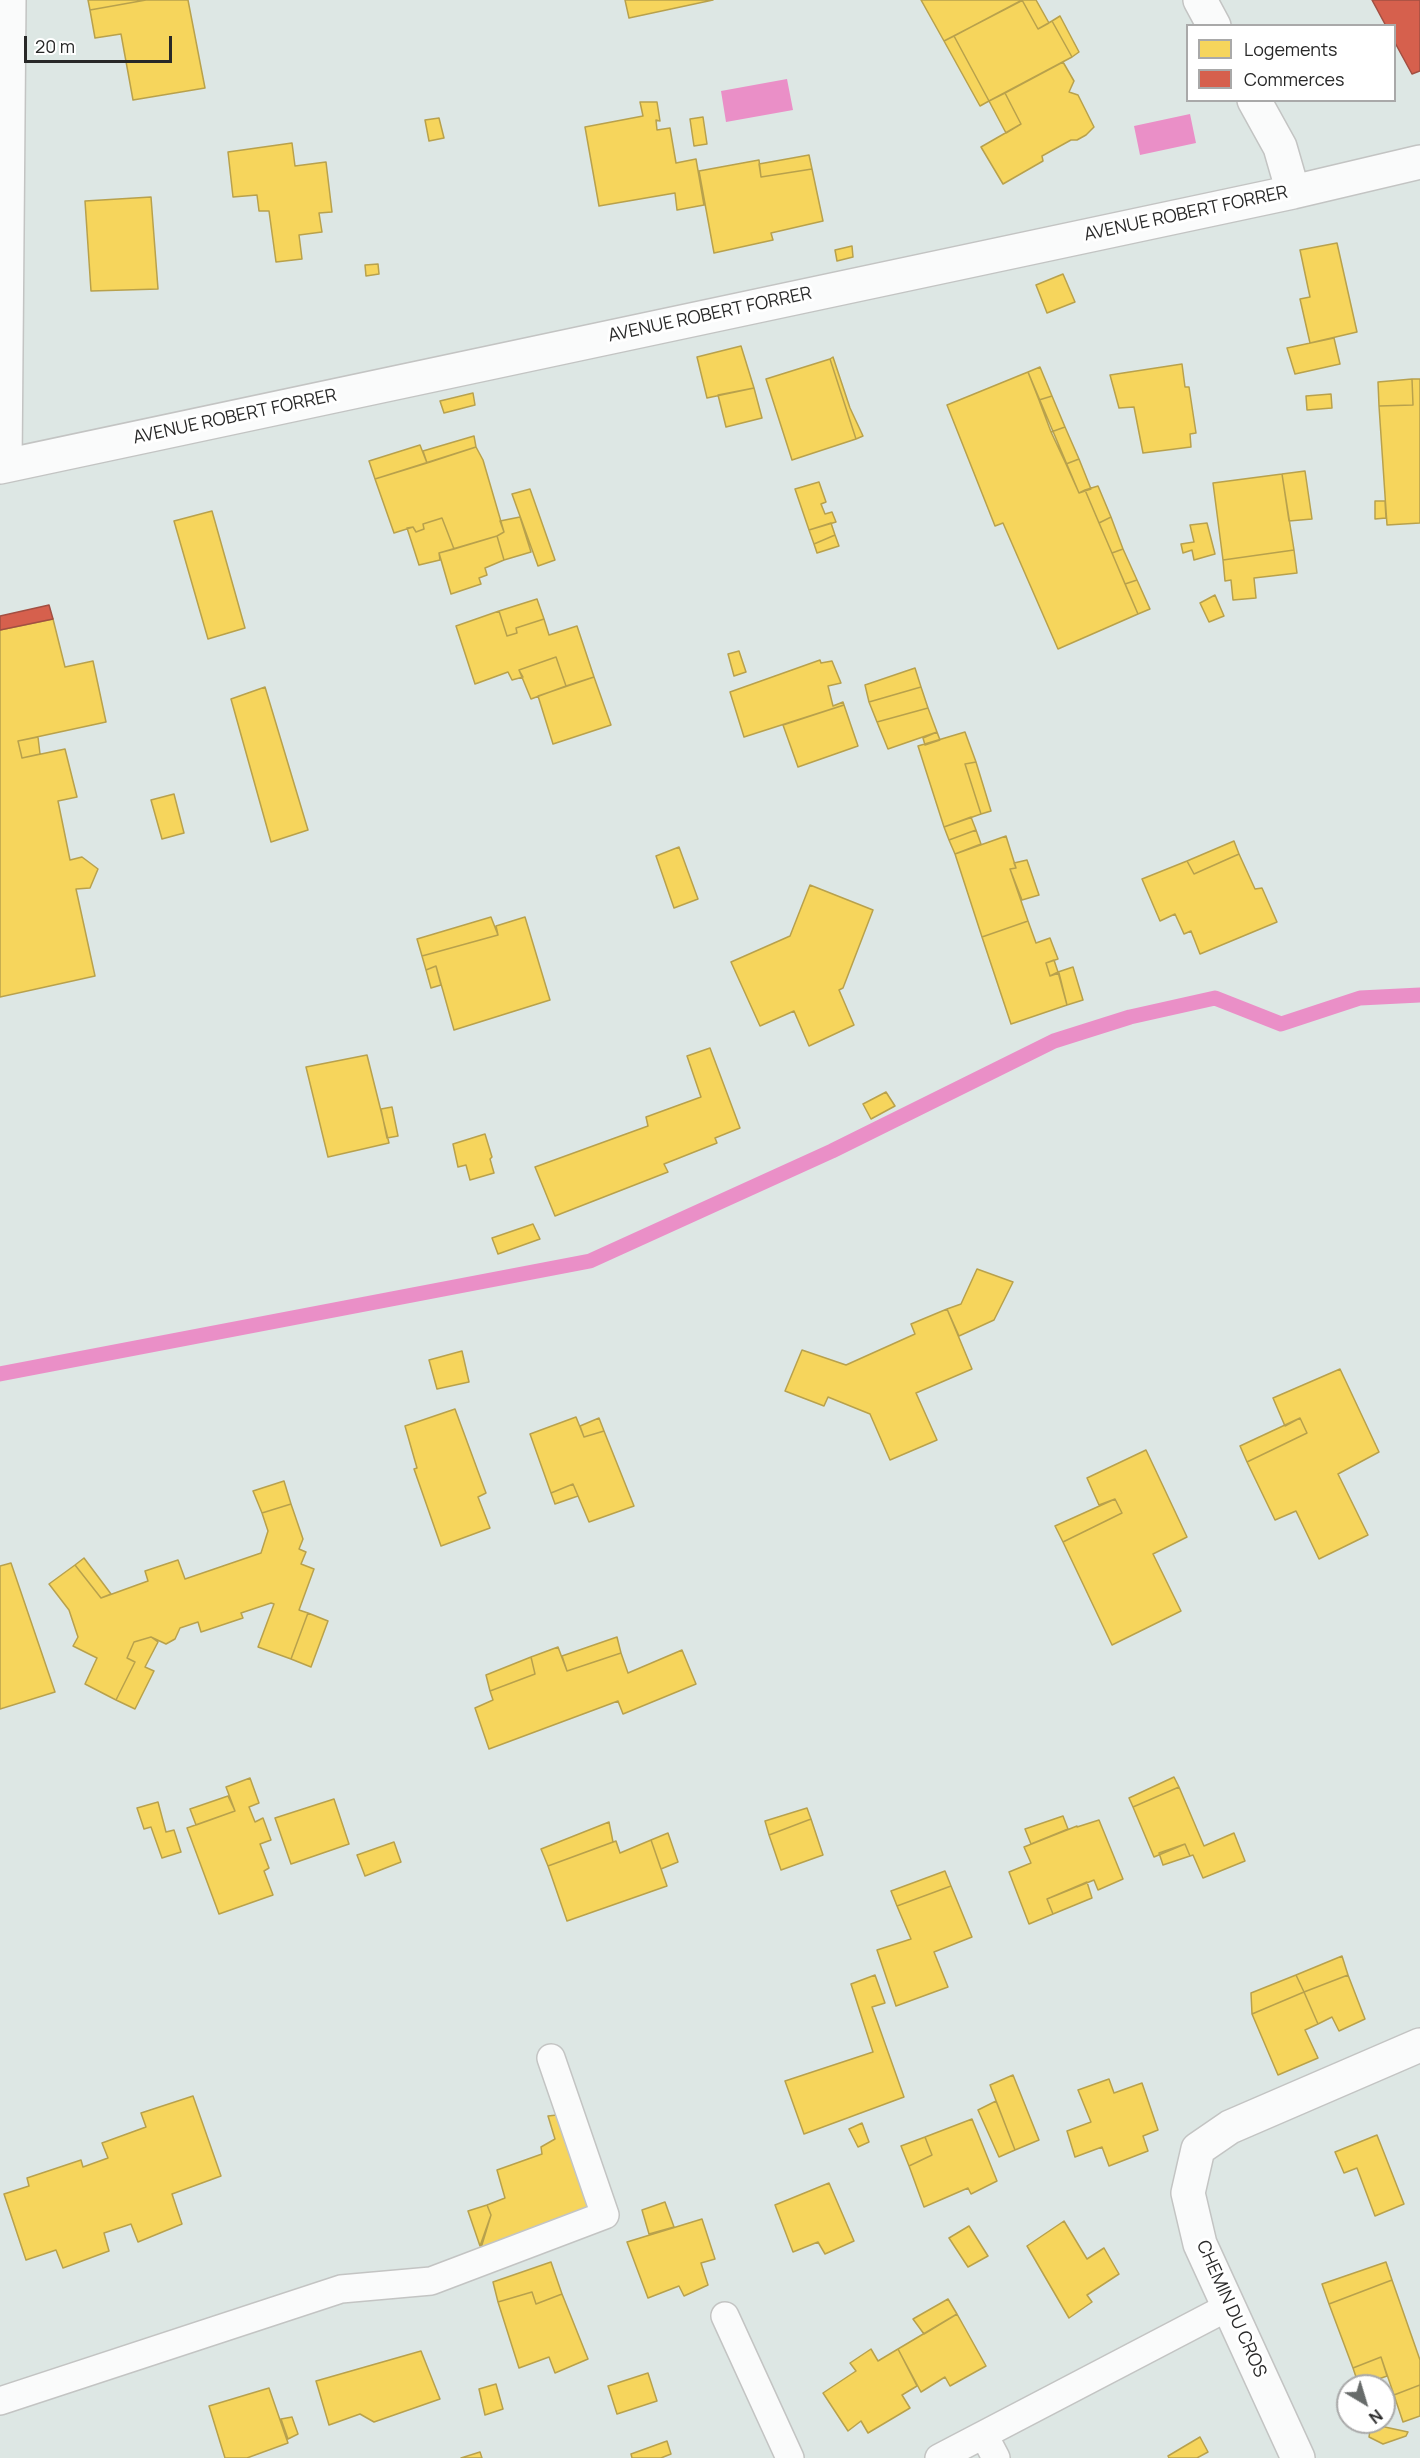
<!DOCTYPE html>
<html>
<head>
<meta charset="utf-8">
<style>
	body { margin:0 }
	#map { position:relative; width:1420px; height:2458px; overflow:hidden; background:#dde7e4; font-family:Manrope,sans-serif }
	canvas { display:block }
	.legend { position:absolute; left:1186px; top:24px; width:210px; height:78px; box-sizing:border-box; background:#fff; border:2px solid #a9a9a9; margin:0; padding:8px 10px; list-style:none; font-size:18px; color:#282828 }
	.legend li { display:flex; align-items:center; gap:12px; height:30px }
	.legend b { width:30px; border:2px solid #a9a9a9 }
	.north { position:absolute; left:1336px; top:2374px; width:60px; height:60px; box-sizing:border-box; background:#fff; border:2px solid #a9a9a9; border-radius:50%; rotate:142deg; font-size:16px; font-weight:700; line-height:24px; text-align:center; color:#282828 }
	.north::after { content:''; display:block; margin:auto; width:21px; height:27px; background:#676b6a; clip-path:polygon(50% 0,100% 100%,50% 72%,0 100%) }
	.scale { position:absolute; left:24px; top:36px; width:148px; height:27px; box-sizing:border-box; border:3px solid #282828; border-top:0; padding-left:8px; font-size:18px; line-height:21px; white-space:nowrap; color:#282828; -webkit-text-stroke:4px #fff; paint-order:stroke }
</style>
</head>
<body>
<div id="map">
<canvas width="1420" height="2458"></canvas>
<ul class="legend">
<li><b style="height:16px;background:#f6d55c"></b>Logements</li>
<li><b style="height:16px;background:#d6604d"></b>Commerces</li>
</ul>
<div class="north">N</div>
<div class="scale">20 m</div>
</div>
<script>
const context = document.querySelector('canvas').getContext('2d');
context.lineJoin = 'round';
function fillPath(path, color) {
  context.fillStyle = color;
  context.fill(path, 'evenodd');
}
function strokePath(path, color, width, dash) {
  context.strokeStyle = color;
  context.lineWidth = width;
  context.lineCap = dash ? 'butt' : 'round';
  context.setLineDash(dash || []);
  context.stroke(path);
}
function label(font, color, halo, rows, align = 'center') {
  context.font = font + ' Manrope,sans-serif';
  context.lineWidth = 6;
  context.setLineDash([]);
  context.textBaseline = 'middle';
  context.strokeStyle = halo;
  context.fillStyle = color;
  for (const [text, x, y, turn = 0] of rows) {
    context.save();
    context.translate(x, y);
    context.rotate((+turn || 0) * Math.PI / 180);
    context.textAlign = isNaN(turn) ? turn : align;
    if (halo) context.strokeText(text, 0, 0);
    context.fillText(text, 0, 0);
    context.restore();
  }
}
fillPath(new Path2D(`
	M 787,79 L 793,110 L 726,122 L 721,91 Z
	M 1190,114 L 1196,143 L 1140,155 L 1134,126 Z`), '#ea8fc7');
const homes = new Path2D(`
	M 88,0 L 146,0 L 90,10 Z
	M 146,0 L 188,0 L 205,88 L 133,100 L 121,34 L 95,38 L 90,10 Z
	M 625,0 L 713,0 L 629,18 Z
	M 921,0 L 1023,0 L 944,41 Z
	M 1022,0 L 1036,0 L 1049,23 L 1038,29 Z
	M 1022,0 L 1038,29 L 1052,21 L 1072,57 L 989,101 L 954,36 Z
	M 1060,16 L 1079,52 L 1072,57 L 1052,21 Z
	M 954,36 L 989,101 L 980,106 L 944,41 Z
	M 1063,62 L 1074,81 L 1069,92 L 1078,95 L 1094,127 L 1086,135 L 1077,140 L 1071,140 L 1042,156 L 1043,161 L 1003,184 L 981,147 L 1021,124 L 1005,93 Z
	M 1005,93 L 1021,124 L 1006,133 L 989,101 Z
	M 640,102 L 657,102 L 660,121 L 656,120 L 657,130 L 670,128 L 676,163 L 696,159 L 704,205 L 677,210 L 675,193 L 599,206 L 585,127 L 643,116 Z
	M 703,117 L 707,144 L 694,146 L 690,119 Z
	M 439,118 L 444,138 L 429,141 L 425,120 Z
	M 292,143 L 295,166 L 326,162 L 332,212 L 319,213 L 322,232 L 299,235 L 302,259 L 276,262 L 269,211 L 259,211 L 257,195 L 233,197 L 228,152 Z
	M 809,155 L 812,169 L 761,177 L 759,164 Z
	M 759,160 L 761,177 L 812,169 L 823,221 L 771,233 L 773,240 L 714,253 L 699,171 Z
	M 151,197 L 158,289 L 91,291 L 85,201 Z
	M 1337,243 L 1357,332 L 1310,343 L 1300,299 L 1310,297 L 1300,250 Z
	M 852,246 L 853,257 L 837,261 L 835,250 Z
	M 378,264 L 379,274 L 366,276 L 365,265 Z
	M 1063,274 L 1075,302 L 1047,313 L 1036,285 Z
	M 1334,338 L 1340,364 L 1295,374 L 1287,348 Z
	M 741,346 L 754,388 L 707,398 L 697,357 Z
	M 833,357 L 850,408 L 863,436 L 856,439 L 830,359 Z
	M 830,359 L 856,439 L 792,460 L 766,379 Z
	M 1182,364 L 1185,387 L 1189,387 L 1196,433 L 1190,434 L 1191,447 L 1143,453 L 1134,407 L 1119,408 L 1110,375 Z
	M 1040,367 L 1052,396 L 1039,400 L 1028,372 Z
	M 1028,372 L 1079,493 L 1085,490 L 1138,614 L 1058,649 L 1003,523 L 995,526 L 947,405 Z
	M 1412,379 L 1420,379 L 1420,523 L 1387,525 L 1379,406 L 1413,405 Z
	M 1412,379 L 1413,405 L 1379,406 L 1378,382 Z
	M 754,388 L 762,418 L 726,427 L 718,395 Z
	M 473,393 L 475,405 L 444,413 L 440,401 Z
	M 1331,394 L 1332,408 L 1307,410 L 1306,396 Z
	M 1052,396 L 1065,427 L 1051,432 L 1039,400 Z
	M 1065,427 L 1079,459 L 1066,464 L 1051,432 Z
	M 474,436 L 476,447 L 427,463 L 423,451 Z
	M 420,445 L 427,463 L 375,479 L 369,461 Z
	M 476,447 L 483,460 L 504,532 L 497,536 L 454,549 L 442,518 L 423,524 L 424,529 L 416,532 L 413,527 L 394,533 L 375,479 Z
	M 1079,459 L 1091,489 L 1079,493 L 1066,464 Z
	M 1305,471 L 1312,519 L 1289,521 L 1282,474 Z
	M 1282,474 L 1294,550 L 1223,560 L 1213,483 Z
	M 819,482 L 826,502 L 821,504 L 825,514 L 832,512 L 836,522 L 809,530 L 795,489 Z
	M 1098,486 L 1111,517 L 1099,523 L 1085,490 Z
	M 530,489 L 555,560 L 538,566 L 512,494 Z
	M 1375,501 L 1385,501 L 1386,518 L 1375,519 Z
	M 212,511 L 245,628 L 208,639 L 174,521 Z
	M 520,517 L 531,552 L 504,560 L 497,536 L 504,532 L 500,521 Z
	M 1111,517 L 1123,549 L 1112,553 L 1099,523 Z
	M 442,518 L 454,549 L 439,553 L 440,560 L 419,565 L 407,528 L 413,527 L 416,532 L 424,529 L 423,524 Z
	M 831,523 L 835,535 L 814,544 L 809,530 Z
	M 1207,523 L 1215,554 L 1194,560 L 1192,550 L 1183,553 L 1181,544 L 1194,542 L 1190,525 Z
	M 835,535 L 839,546 L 817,553 L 814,544 Z
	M 497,536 L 504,560 L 485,568 L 487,575 L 479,578 L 481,584 L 451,594 L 439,553 Z
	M 1123,549 L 1137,580 L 1125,584 L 1112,553 Z
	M 1294,550 L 1297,573 L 1254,578 L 1256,598 L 1233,600 L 1231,580 L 1225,581 L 1223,560 Z
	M 1137,580 L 1150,609 L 1138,614 L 1125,584 Z
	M 1215,595 L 1224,616 L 1209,622 L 1200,603 Z
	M 537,599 L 544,619 L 516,628 L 517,633 L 507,636 L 499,611 Z
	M 499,611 L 507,636 L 517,633 L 516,628 L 544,619 L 549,635 L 577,626 L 594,677 L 566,686 L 556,657 L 519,670 L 523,677 L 512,680 L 508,672 L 475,684 L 456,626 Z
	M 53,619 L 65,667 L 93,661 L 106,722 L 18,741 L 22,758 L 65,749 L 77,797 L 58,801 L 70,860 L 82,857 L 98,869 L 90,888 L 76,889 L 95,976 L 0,997 L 0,630 Z
	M 739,651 L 746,672 L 734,676 L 728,654 Z
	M 556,657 L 566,686 L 531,699 L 519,670 Z
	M 820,660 L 821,663 L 832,661 L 841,683 L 828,686 L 833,706 L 843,702 L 844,705 L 744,737 L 730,692 Z
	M 915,668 L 921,687 L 869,702 L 865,685 Z
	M 594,677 L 611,725 L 553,744 L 538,696 Z
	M 265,687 L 308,830 L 271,842 L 231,699 Z
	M 921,687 L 928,708 L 877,722 L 869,702 Z
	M 844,705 L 858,746 L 798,767 L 783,725 Z
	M 928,708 L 937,732 L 888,749 L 877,722 Z
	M 937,732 L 940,740 L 925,745 L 923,738 Z
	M 965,732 L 976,762 L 965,764 L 981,814 L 944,827 L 918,746 Z
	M 38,737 L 40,754 L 22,758 L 18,741 Z
	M 976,762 L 991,811 L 981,814 L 965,764 Z
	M 174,794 L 184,833 L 162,839 L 151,800 Z
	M 971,817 L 976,830 L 949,840 L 944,827 Z
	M 976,830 L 981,844 L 955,854 L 949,840 Z
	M 1006,836 L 1016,868 L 1010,869 L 1028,921 L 982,937 L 955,854 Z
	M 1234,841 L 1239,854 L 1194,874 L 1187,861 Z
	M 679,847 L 698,899 L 674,908 L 656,856 Z
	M 1239,854 L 1255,889 L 1262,888 L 1277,922 L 1200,954 L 1191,931 L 1184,934 L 1175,914 L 1160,921 L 1142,879 L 1187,861 L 1194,874 Z
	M 1027,860 L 1039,895 L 1022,900 L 1010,869 L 1016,868 L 1014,863 Z
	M 810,885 L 873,910 L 843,988 L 839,990 L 854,1025 L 809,1046 L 794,1011 L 760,1026 L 731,962 L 790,936 Z
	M 491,917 L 498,935 L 422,956 L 417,939 Z
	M 525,917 L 550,1000 L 454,1030 L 436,966 L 426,970 L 422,956 L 498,935 L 496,926 Z
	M 1028,921 L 1036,943 L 1050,938 L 1058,959 L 1046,963 L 1050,976 L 1059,973 L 1067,1005 L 1011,1024 L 982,937 Z
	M 1054,960 L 1058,972 L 1050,976 L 1046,963 Z
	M 436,966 L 441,985 L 431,988 L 426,970 Z
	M 1073,967 L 1083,1000 L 1067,1005 L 1058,972 Z
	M 710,1048 L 740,1128 L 715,1138 L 717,1143 L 664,1164 L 668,1172 L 555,1216 L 535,1167 L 648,1126 L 646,1117 L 701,1097 L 687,1056 Z
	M 367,1055 L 389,1143 L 328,1157 L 306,1067 Z
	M 886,1092 L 895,1106 L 871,1119 L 863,1104 Z
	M 392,1107 L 398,1136 L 387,1138 L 381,1109 Z
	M 485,1134 L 492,1157 L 490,1159 L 494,1173 L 470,1180 L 466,1165 L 458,1167 L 453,1144 Z
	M 533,1224 L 540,1239 L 498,1254 L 492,1238 Z
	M 977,1269 L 1013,1282 L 994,1320 L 959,1336 L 947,1309 L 961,1304 Z
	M 947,1309 L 972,1369 L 916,1393 L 937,1440 L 890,1460 L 870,1414 L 828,1397 L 824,1406 L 785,1391 L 802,1350 L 846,1365 L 915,1334 L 911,1324 Z
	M 462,1351 L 469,1382 L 437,1389 L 429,1360 Z
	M 1340,1369 L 1379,1452 L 1338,1474 L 1368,1535 L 1319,1559 L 1296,1511 L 1275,1520 L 1247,1462 L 1307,1433 L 1300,1418 L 1285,1426 L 1273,1398 Z
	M 455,1409 L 486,1493 L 478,1497 L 490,1528 L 441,1546 L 414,1469 L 417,1468 L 405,1426 Z
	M 576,1417 L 584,1437 L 604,1431 L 634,1506 L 589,1522 L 573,1484 L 551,1493 L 530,1434 Z
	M 599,1418 L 604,1431 L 584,1437 L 580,1426 Z
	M 1300,1418 L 1307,1433 L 1247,1462 L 1240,1446 Z
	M 1146,1450 L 1187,1537 L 1153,1554 L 1181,1611 L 1112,1645 L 1063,1542 L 1122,1513 L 1115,1499 L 1099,1505 L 1087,1478 Z
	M 284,1481 L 291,1504 L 262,1513 L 253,1491 Z
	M 573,1484 L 578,1496 L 555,1504 L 551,1493 Z
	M 1115,1499 L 1122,1513 L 1063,1542 L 1055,1526 Z
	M 291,1504 L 303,1539 L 299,1549 L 306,1552 L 301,1564 L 314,1569 L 299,1610 L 308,1613 L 291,1659 L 258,1647 L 274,1604 L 271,1603 L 241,1613 L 243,1618 L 201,1632 L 198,1622 L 180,1628 L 175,1639 L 166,1644 L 151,1637 L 134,1642 L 127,1658 L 135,1662 L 116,1700 L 85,1684 L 97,1658 L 73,1646 L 78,1637 L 69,1610 L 49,1584 L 75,1565 L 101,1598 L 148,1581 L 145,1571 L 178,1560 L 185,1579 L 261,1553 L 268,1531 L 262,1513 Z
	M 84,1558 L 111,1594 L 101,1598 L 75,1565 Z
	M 11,1563 L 55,1692 L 0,1709 L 0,1566 Z
	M 308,1613 L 328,1621 L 311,1667 L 291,1659 Z
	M 151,1637 L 158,1642 L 145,1667 L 154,1671 L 135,1709 L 116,1700 L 135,1662 L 127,1658 L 134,1642 Z
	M 617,1637 L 621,1653 L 567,1671 L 562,1656 Z
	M 558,1647 L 567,1671 L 621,1653 L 628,1673 L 682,1650 L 696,1684 L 623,1714 L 618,1701 L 489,1749 L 475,1708 L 493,1700 L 490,1691 L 535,1674 L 531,1657 Z
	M 531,1657 L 535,1674 L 490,1691 L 486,1675 Z
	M 1174,1777 L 1179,1787 L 1133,1807 L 1129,1798 Z
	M 250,1778 L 259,1803 L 249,1807 L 255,1822 L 263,1818 L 271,1840 L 260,1844 L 269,1868 L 264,1871 L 273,1895 L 219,1914 L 187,1828 L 235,1811 L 226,1787 Z
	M 1179,1787 L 1204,1846 L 1234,1833 L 1245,1861 L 1203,1878 L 1193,1855 L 1190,1856 L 1185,1844 L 1154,1857 L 1133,1807 Z
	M 228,1796 L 235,1811 L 196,1825 L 190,1809 Z
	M 334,1799 L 349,1844 L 291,1864 L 275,1818 Z
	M 158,1802 L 166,1832 L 174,1830 L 181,1852 L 162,1858 L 151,1827 L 144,1829 L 137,1808 Z
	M 807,1808 L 811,1819 L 769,1835 L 765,1821 Z
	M 1063,1816 L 1068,1829 L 1031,1844 L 1025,1829 Z
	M 811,1819 L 823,1855 L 781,1870 L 769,1835 Z
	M 1099,1820 L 1123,1879 L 1098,1890 L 1094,1880 L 1047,1899 L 1053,1914 L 1029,1924 L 1009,1872 L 1031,1863 L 1024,1847 L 1077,1826 L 1077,1827 Z
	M 609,1822 L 613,1842 L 548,1866 L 541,1849 Z
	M 668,1833 L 678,1862 L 661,1869 L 651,1840 Z
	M 651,1840 L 667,1886 L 567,1921 L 548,1866 L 616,1841 L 620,1853 Z
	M 394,1842 L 401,1862 L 365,1876 L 357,1855 Z
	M 1185,1844 L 1190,1856 L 1163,1865 L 1159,1853 Z
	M 945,1871 L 951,1886 L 897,1906 L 891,1891 Z
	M 1087,1882 L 1092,1898 L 1053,1914 L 1047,1899 Z
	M 951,1886 L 972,1937 L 934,1952 L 948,1987 L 896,2006 L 877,1950 L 911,1939 L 897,1906 Z
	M 1342,1956 L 1348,1975 L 1304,1992 L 1296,1975 Z
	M 875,1975 L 885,2003 L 872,2007 L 904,2097 L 804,2134 L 785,2081 L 873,2052 L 851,1984 Z
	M 1296,1975 L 1304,1992 L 1252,2014 L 1251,1993 Z
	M 1348,1975 L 1365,2019 L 1339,2031 L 1332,2017 L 1318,2024 L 1304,1992 Z
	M 1304,1992 L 1318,2024 L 1305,2030 L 1318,2058 L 1278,2075 L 1252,2014 Z
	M 1013,2075 L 1039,2140 L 1015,2150 L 990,2085 Z
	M 1109,2079 L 1114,2093 L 1142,2083 L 1158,2130 L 1143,2136 L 1148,2151 L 1109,2166 L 1102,2147 L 1075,2157 L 1067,2131 L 1091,2122 L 1078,2090 Z
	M 193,2096 L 221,2176 L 172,2194 L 182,2224 L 138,2242 L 131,2224 L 104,2233 L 109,2251 L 63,2268 L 56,2250 L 26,2260 L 4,2194 L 29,2186 L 27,2178 L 81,2160 L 83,2167 L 108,2158 L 102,2143 L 146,2127 L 141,2113 Z
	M 996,2101 L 1015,2150 L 999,2157 L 978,2110 Z
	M 557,2115 L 590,2213 L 481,2248 L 491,2215 L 487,2205 L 505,2198 L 497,2170 L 542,2154 L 541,2147 L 555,2139 L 548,2116 Z
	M 972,2119 L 997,2181 L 971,2194 L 968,2188 L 924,2207 L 909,2166 L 932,2155 L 925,2137 Z
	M 862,2123 L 869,2142 L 858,2147 L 849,2129 Z
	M 1377,2135 L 1404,2204 L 1375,2216 L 1357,2168 L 1344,2173 L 1335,2152 Z
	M 925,2137 L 932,2155 L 909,2166 L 901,2146 Z
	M 829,2183 L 854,2241 L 825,2254 L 818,2242 L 793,2252 L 775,2205 Z
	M 665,2202 L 674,2227 L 649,2234 L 642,2210 Z
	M 487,2205 L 491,2215 L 480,2246 L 468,2211 Z
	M 702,2219 L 715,2259 L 701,2263 L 708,2285 L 684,2296 L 679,2286 L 648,2298 L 627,2242 Z
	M 1064,2221 L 1087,2259 L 1104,2248 L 1119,2274 L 1087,2295 L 1092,2302 L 1069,2318 L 1027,2246 Z
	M 969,2226 L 988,2256 L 968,2267 L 949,2238 Z
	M 551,2262 L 562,2294 L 536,2304 L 532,2292 L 498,2302 L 493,2282 Z
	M 1386,2262 L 1392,2280 L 1329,2304 L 1322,2284 Z
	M 1392,2280 L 1420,2360 L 1420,2385 L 1394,2395 L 1381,2357 L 1353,2368 L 1329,2304 Z
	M 532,2292 L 536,2304 L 562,2294 L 588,2359 L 555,2373 L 549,2357 L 519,2368 L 498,2302 Z
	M 948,2299 L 957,2314 L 924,2334 L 913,2319 Z
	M 957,2314 L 986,2366 L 950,2386 L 945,2377 L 921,2392 L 898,2349 Z
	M 871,2349 L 878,2361 L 898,2349 L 917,2386 L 902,2395 L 910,2408 L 868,2433 L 861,2421 L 848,2431 L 823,2393 L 856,2371 L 850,2363 Z
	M 421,2351 L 440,2399 L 374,2422 L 360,2414 L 329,2425 L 316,2381 Z
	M 1381,2357 L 1387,2376 L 1359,2386 L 1353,2368 Z
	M 648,2373 L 657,2401 L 617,2414 L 608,2386 Z
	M 496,2384 L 503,2409 L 485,2415 L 479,2389 Z
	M 1420,2385 L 1420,2416 L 1403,2422 L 1394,2395 Z
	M 269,2388 L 288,2443 L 247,2458 L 225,2458 L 209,2406 Z
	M 292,2417 L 298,2434 L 288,2439 L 281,2419 Z
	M 1371,2424 L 1408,2432 L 1406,2436 L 1383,2444 L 1369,2437 Z
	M 1200,2437 L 1208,2452 L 1197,2458 L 1169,2458 L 1168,2456 Z
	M 667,2441 L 671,2454 L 661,2458 L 632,2458 L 631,2454 Z
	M 480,2452 L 482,2458 L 461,2458 Z`);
fillPath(homes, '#f6d55c');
strokePath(homes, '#b8a14c', 1.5);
const shops = new Path2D(`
	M 1372,0 L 1420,0 L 1420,71 L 1412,74 L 1394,41 L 1394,26 L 1386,26 Z
	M 49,605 L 53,619 L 0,630 L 0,616 Z`);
fillPath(shops, '#d6604d');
strokePath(shops, '#a24f42', 1.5);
strokePath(new Path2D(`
	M 0,1374 L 590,1261 L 832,1151 L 1054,1041 L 1130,1017 L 1215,998 L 1281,1024 L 1360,998 L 1420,995`), '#ea8fc7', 15);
const lane = new Path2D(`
	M 8,465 L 12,0
	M 725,2316 L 790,2458
	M 0,2401 L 341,2289 L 431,2281 L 605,2215 L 551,2058
	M 984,2435 L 996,2458
	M 939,2458 L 1228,2307`);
const street = new Path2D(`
	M 1200,0 L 1214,26
	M 1254,100 L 1280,147 L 1293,192
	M 0,467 L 1293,192 L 1420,162
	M 1298,2458 L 1200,2244 L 1188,2193 L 1198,2149 L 1230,2127 L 1420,2045`);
strokePath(lane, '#c3c4c3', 30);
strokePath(street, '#c3c4c3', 36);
strokePath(lane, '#fafbfb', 27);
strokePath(street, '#fafbfb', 33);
label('18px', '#282828', '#fff', [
	["AVENUE ROBERT FORRER",1186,214,-12],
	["AVENUE ROBERT FORRER",710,315,-12],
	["AVENUE ROBERT FORRER",235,417,-12],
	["CHEMIN DU CROS",1231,2309,66]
]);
</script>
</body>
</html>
